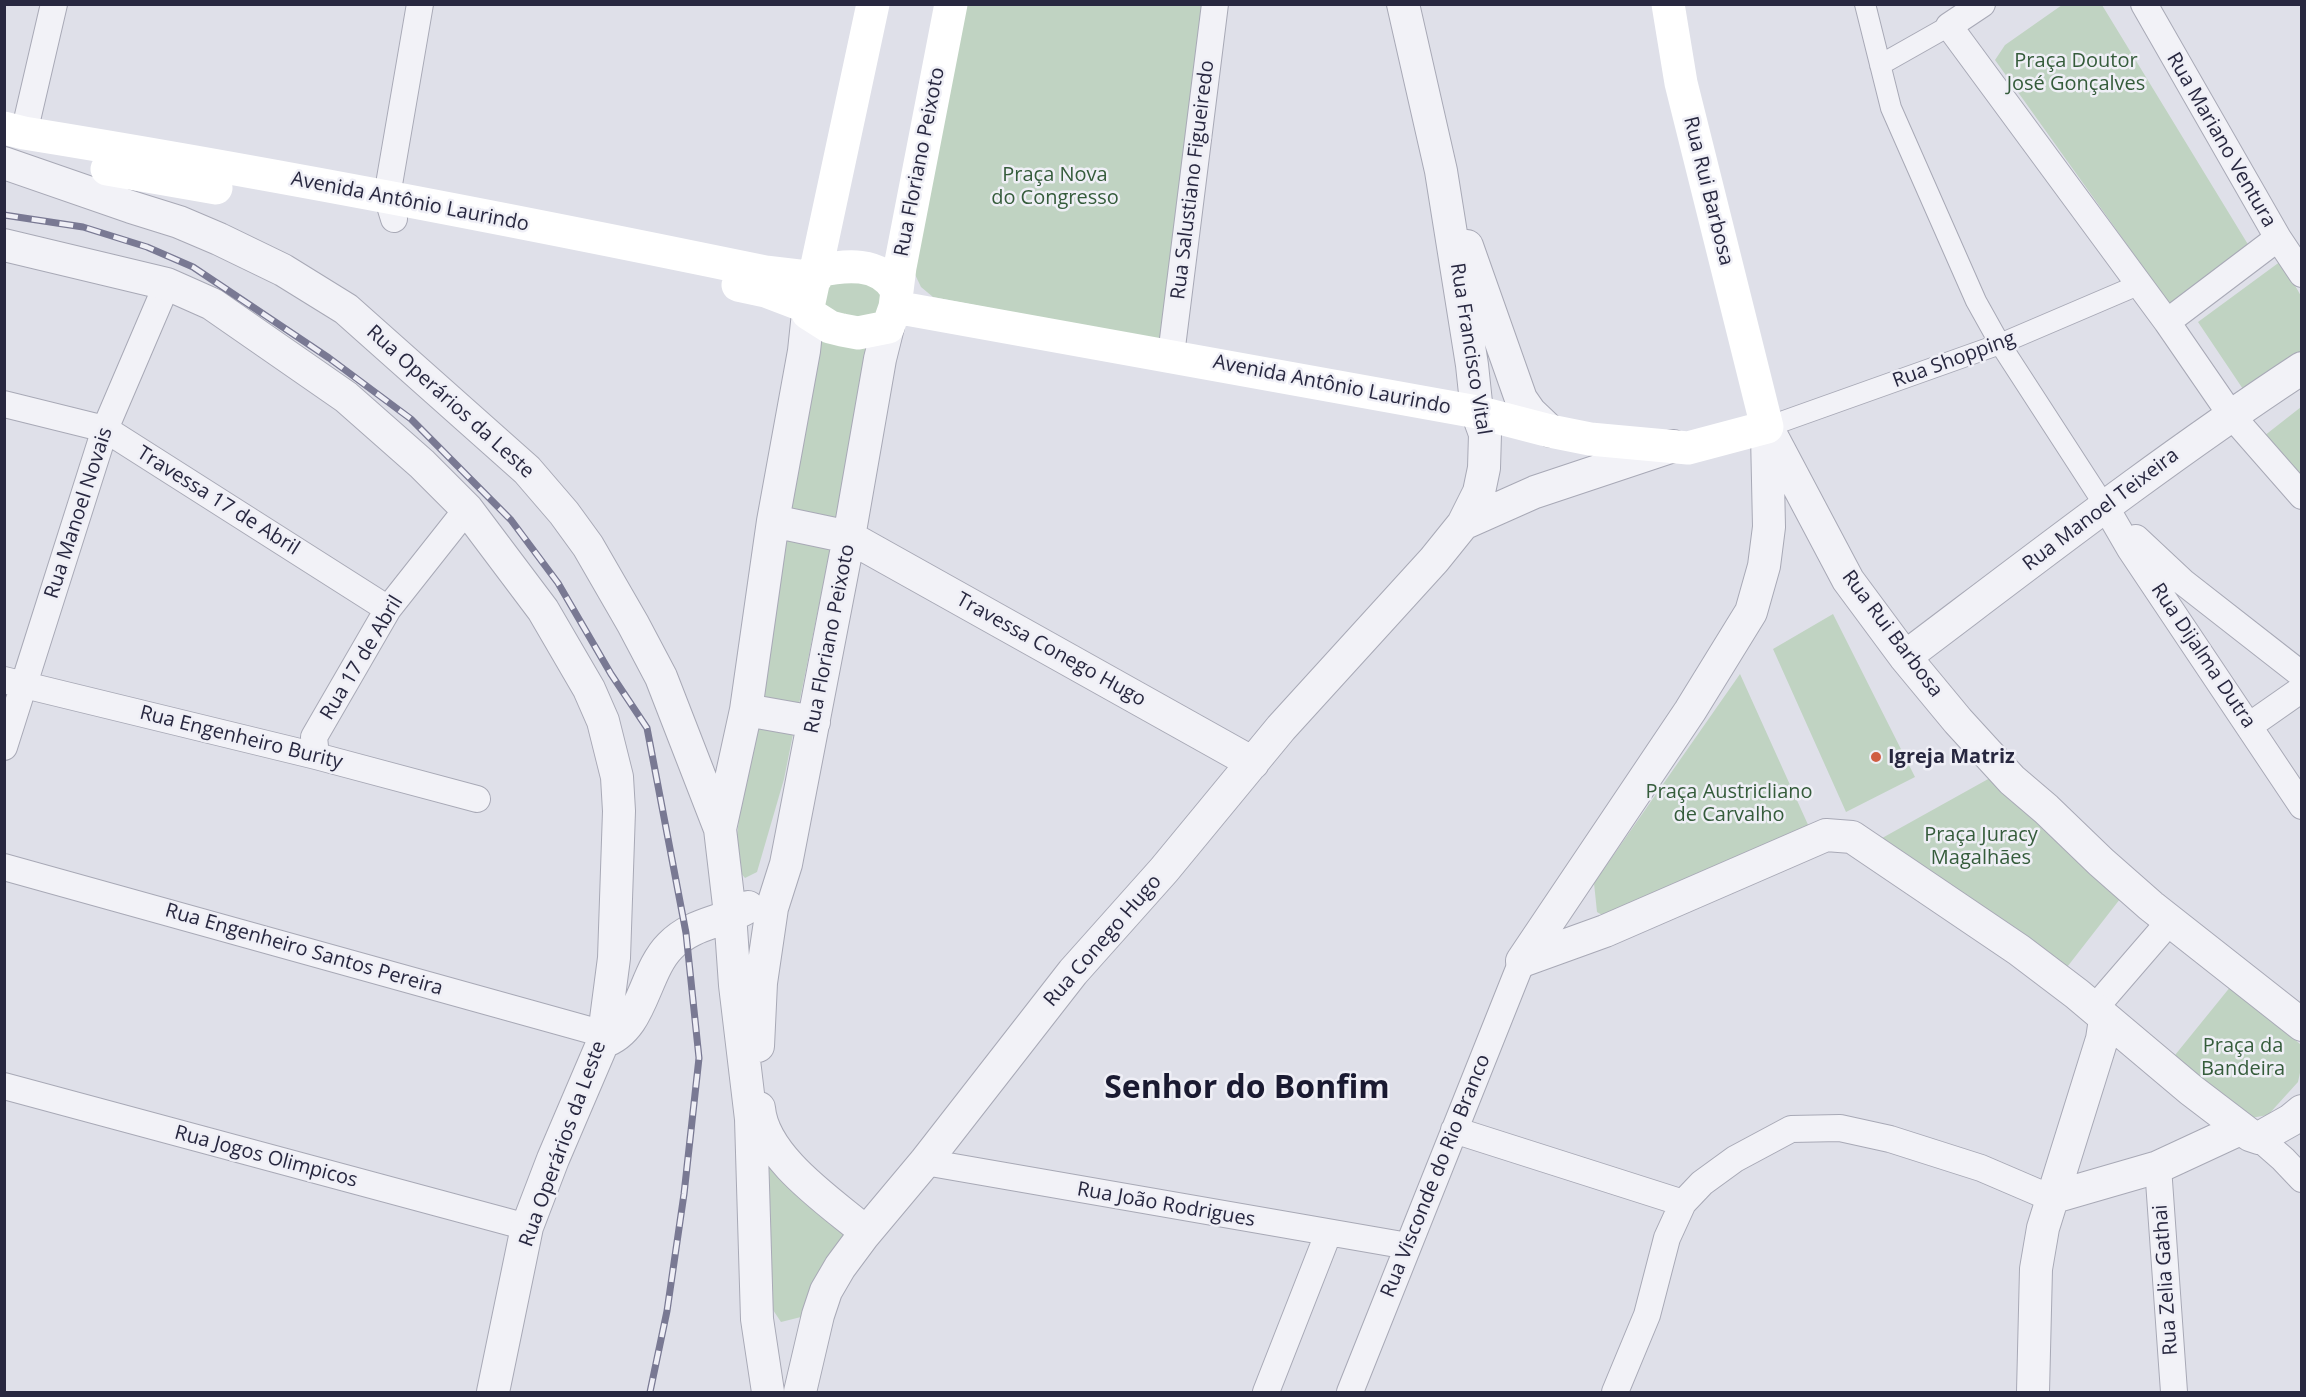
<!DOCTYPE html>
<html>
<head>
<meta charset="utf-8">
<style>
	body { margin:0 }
	#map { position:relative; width:2306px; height:1397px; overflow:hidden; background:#dfe0e9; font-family:"Open Sans",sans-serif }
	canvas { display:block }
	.frame { position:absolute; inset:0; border:6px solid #282840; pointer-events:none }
</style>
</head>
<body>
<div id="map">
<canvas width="2306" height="1397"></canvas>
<div class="frame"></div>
</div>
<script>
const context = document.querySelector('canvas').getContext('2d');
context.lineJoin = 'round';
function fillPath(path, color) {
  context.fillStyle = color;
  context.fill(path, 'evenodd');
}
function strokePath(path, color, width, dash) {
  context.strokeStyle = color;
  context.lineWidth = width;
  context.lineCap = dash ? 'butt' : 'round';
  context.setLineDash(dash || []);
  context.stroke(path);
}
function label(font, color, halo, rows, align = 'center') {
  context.font = font + ' "Open Sans",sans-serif';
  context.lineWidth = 5;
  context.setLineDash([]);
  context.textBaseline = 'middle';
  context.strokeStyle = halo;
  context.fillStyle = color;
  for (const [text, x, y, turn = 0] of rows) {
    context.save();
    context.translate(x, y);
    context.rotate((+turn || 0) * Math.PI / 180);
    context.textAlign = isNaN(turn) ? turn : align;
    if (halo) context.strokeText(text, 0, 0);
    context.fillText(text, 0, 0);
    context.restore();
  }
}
fillPath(new Path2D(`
	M 960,5 L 1207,5 L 1167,342 L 933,297 L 921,287 L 909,262 Z
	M 2062,5 L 2102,5 L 2252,251 L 2173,309 L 1995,60 L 2005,45 Z
	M 2281,261 L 2301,296 L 2301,360 L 2251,401 L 2198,322 Z
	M 823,278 L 883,286 L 784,779 L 757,872 L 745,878 L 733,864 L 763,643 Z
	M 2301,407 L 2301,479 L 2264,436 Z
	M 1833,614 L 1915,777 L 1846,812 L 1773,649 Z
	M 1740,674 L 1814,838 L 1612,921 L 1597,912 L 1594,883 Z
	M 1990,778 L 2120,899 L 2064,971 L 1875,842 Z
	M 2231,986 L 2300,1044 L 2301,1068 L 2298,1082 L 2268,1115 L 2245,1119 L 2171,1060 Z
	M 769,1166 L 853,1242 L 801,1317 L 781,1322 L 773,1310 Z`), '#c0d3c2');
const pedestrian = new Path2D(`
	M 1865,4 L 1891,108 L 1976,301 L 2000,344 L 2105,506
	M 1880,65 L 1949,26
	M 1767,427 L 2000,344 L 2138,285`);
const minor = new Path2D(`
	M 1982,4 L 1949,26 L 2167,322 L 2231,415 L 2302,496
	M 2144,4 L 2278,238 L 2302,274
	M 24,133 L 54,4
	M 394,219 L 387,196 L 420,4
	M 2167,322 L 2278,238
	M 1171,355 L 1215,4
	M 4,404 L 105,429 L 388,609
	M 2105,506 L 2130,549 L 2302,806
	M 2136,538 L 2183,582 L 2302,675
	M 4,680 L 316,756 L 477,799
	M 2249,726 L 2302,689
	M 4,747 L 105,429 L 167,284
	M 316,756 L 314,737 L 388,609 L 467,509
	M 4,867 L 604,1034
	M 2094,1009 L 2170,921
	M 4,1086 L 527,1227
	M 1454,1130 L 1683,1203
	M 2259,1138 L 2283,1159 L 2302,1179
	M 925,1162 L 1408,1246
	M 2158,1167 L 2174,1392
	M 1266,1392 L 1328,1234
	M 1350,1392 L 1522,961
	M 1615,1392 L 1647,1315 L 1667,1238 L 1683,1203 L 1702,1183 L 1735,1159 L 1791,1129 L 1840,1128 L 1890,1139 L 1981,1168 L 2051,1198`);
const tertiary = new Path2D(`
	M 4,163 L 131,207 L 179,222 L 219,239 L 283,270 L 346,309 L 527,470 L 564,513 L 588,546 L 633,624 L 661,677 L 720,829
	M 4,245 L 167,284 L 212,304 L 346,397 L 422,464 L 467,509 L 543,610 L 589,689 L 603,721 L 617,777 L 619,811 L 614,958 L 603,1042 L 553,1159 L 527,1227 L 493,1392
	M 1467,246 L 1521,399 L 1530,412 L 1550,431
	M 1767,427 L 1848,580 L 1905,657 L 1958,721 L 2012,780 L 2046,809 L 2101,862 L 2151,906 L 2302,1025
	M 773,521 L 849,537 L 1253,763
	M 1463,524 L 1535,492 L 1673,446
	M 1905,657 C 2035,559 2165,458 2302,368
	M 746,710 L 814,722
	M 1522,961 L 1605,931 L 1826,835 L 1852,837 L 2019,950 L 2077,994 L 2191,1090 L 2250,1135 L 2259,1138 L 2291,1120 L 2302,1111
	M 1522,961 L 1690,711 L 1751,612 L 1764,566 L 1769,527 L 1767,435
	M 603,1042 C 643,1029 643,973 670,946 C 693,922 723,923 748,907
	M 758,1046 L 761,983 L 772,908 L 786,864 L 849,537 L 880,359 L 888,327
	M 759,1108 C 763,1156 826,1199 861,1228 L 863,1236
	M 2051,1198 L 2158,1167 L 2240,1129
	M 768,1392 L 757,1319 L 751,1119 L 735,985 L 730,914 L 720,829 L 746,710 L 773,521 L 804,351 L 808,313
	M 800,1392 L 818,1315 L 826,1291 L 840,1267 L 863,1236 L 925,1162 L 1073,972 L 1164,870 L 1281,728 L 1434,560 L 1463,524 L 1479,492 L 1484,468 L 1485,434 L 1477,412 L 1472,365 L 1441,171 L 1403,4
	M 2033,1392 L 2036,1269 L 2043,1228 L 2102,1039 L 2105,1019`);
strokePath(pedestrian, '#a8a9b6', 22);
strokePath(minor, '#a8a9b6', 28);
strokePath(tertiary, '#a8a9b6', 34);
strokePath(pedestrian, '#f2f2f7', 20);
strokePath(minor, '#f2f2f7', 26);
strokePath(tertiary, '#f2f2f7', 32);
strokePath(new Path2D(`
	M 873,4 L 808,307 L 808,313 L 830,327 L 842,330 L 858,333 L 888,327 L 895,307 L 900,267 L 951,4
	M 4,128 L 24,133 C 272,173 519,221 765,272 L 816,278
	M 107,169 L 216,188
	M 817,271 C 845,265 879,261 896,289
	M 738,285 L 766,291 L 808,307
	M 895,307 L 1477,412 L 1550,431 L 1590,439 L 1688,448 L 1767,427 L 1681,83 L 1668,4`), '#fff', 33);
const rail = new Path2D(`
	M 4,215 L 83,227 L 147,247 L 193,267 L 329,358 L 411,419 L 511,520 L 558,583 L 611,674 L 647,728 L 686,933 L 699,1058 L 684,1194 L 667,1311 L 650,1392`);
strokePath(rail, '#797993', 7);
strokePath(rail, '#efeff6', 4.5, [14]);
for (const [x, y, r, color] of [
	[1876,757,6,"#d05e42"]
]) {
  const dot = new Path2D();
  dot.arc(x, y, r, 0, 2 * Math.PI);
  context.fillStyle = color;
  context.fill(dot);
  strokePath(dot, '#efeff6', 2);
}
label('20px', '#355c3b', '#efeff6', [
	["Praça Doutor",2076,61],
	["José Gonçalves",2076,84],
	["Praça Nova",1055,175],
	["do Congresso",1055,198],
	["Praça Austricliano",1729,792],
	["de Carvalho",1729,815],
	["Praça Juracy",1981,835],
	["Magalhães",1981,858],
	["Praça da",2243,1046],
	["Bandeira",2243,1069]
]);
label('20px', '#282840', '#efeff6', [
	["Rua Mariano Ventura",2221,140,60],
	["Rua Floriano Peixoto",920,162,-79],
	["Rua Salustiano Figueiredo",1193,180,-83],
	["Rua Rui Barbosa",1708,191,76],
	["Avenida Antônio Laurindo",410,202,11],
	["Rua Francisco Vital",1470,349,81],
	["Rua Shopping",1954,360,-20],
	["Avenida Antônio Laurindo",1332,385,11],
	["Rua Operários da Leste",450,402,42],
	["Travessa 17 de Abril",218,501,32],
	["Rua Manoel Teixeira",2101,510,-37],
	["Rua Manoel Novais",79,513,-72],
	["Rua Rui Barbosa",1892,634,53],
	["Rua Floriano Peixoto",830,639,-79],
	["Travessa Conego Hugo",1051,650,29],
	["Rua Dijalma Dutra",2203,656,56],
	["Rua 17 de Abril",362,658,-59],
	["Rua Engenheiro Burity",241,738,14],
	["Rua Conego Hugo",1103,941,-49],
	["Rua Engenheiro Santos Pereira",304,950,16],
	["Rua Operários da Leste",563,1144,-70],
	["Rua Jogos Olimpicos",266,1157,15],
	["Rua Visconde do Rio Branco",1436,1176,-68],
	["Rua João Rodrigues",1166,1205,10],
	["Rua Zelia Gathai",2166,1280,-94]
]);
label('bold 20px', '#282840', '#efeff6', [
	["Igreja Matriz",1888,757]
], 'left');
label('bold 32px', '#1a1a31', '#efeff6', [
	["Senhor do Bonfim",1247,1089]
]);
</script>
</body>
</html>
